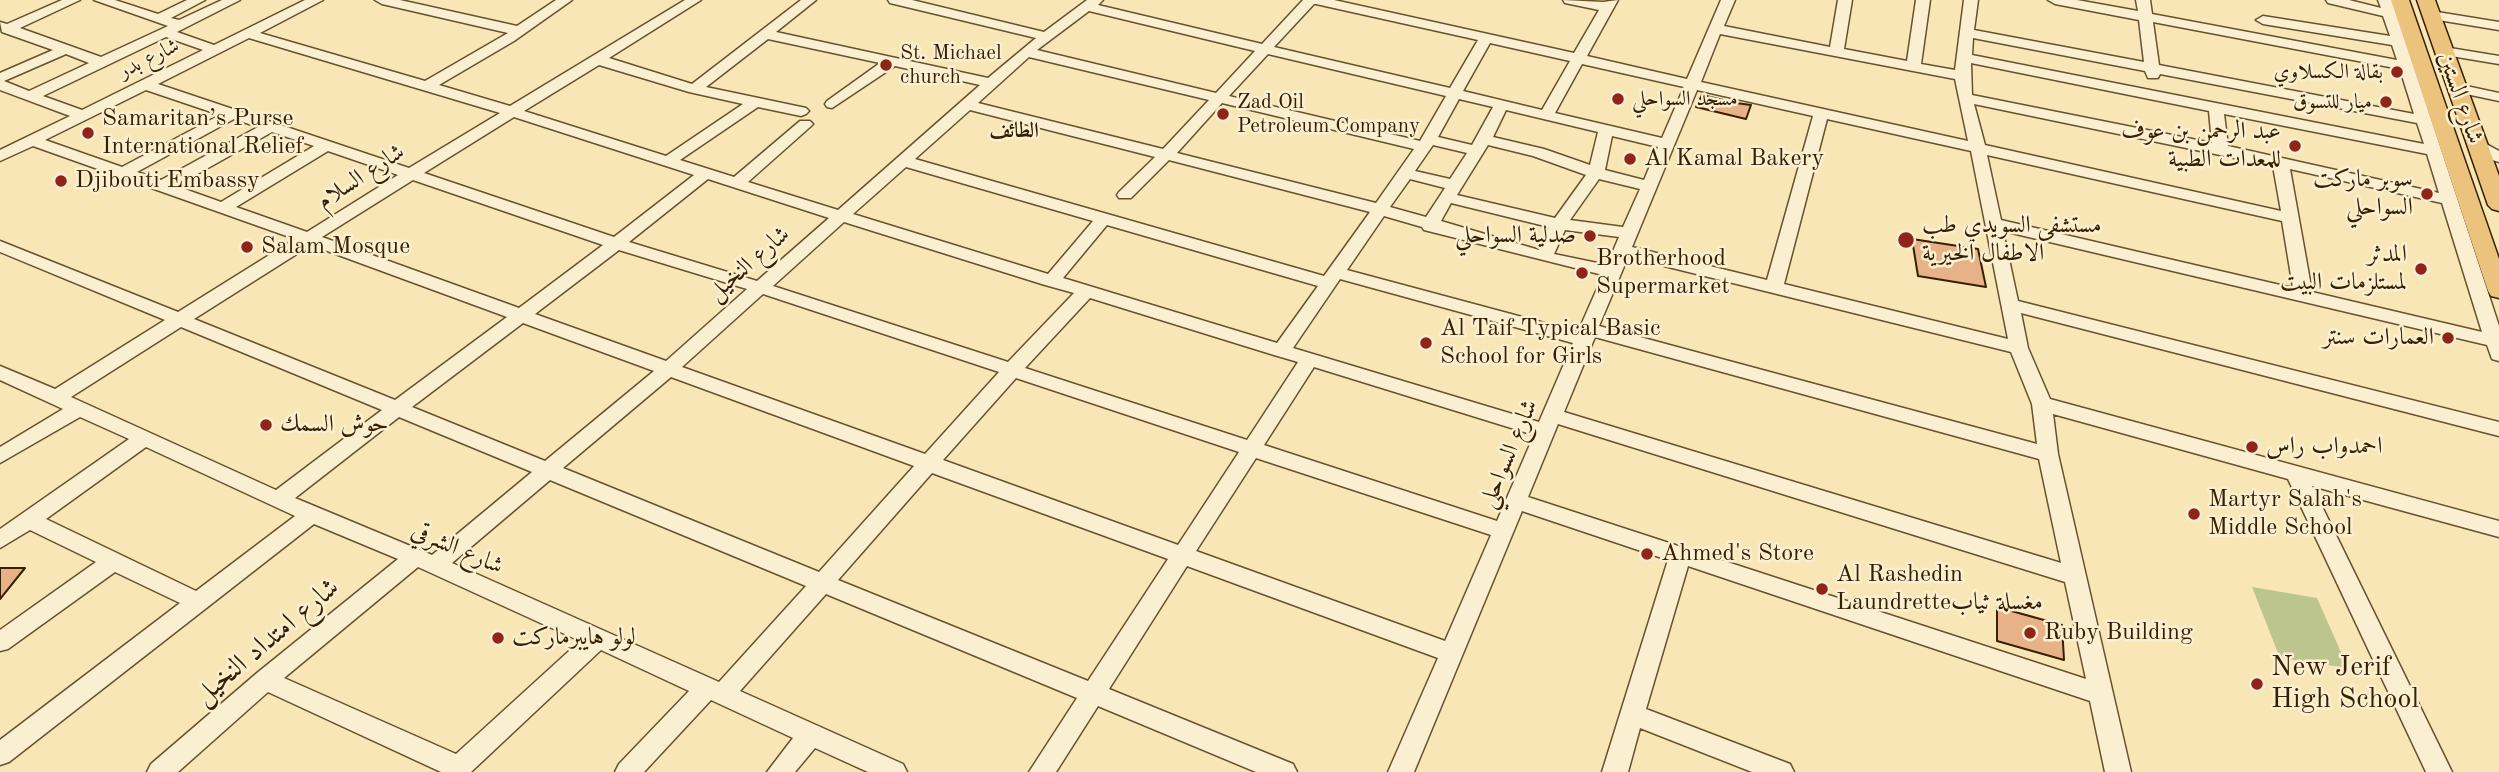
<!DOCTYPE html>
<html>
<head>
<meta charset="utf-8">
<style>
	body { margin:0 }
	canvas { display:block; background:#f8e6b7 }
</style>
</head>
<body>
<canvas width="2499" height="772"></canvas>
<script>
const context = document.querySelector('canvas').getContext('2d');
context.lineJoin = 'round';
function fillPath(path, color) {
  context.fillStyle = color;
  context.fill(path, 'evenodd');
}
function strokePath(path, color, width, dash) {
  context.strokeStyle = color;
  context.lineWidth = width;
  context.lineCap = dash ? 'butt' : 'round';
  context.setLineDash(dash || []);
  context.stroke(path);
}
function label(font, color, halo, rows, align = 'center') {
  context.font = font + ' "Old Standard TT",Amiri,serif';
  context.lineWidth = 5;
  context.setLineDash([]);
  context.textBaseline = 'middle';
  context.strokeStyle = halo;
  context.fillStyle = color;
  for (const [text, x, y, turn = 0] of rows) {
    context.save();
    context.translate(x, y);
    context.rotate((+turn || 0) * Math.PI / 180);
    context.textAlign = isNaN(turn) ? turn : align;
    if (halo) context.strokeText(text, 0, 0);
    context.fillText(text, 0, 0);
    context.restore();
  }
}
fillPath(new Path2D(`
	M 2252,587 L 2317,598 L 2348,668 L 2280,658 Z`), '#bdc58f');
const building = new Path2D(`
	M 1702,95 L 1736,103 L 1751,105 L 1746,119 L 1696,107 Z
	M 1912,239 L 1978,249 L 1986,287 L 1918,276 Z
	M 0,568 L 25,568 L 0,599 Z
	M 1997,607 L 2062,625 L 2064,660 L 1997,641 Z`);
fillPath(building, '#e8b289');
strokePath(building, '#362000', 2);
const minor = new Path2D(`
	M 62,0 L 80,0 L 20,28 L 101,57 L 168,26 L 94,0 L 115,0 L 158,14 L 187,0 L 205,0 L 171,18 L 179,20 L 222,0 L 240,0 L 177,32 L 214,45 L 305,0 L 323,0 L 260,33 L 425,81 L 508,33 L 382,4 L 375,0 L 400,0 L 517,26 L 556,0 L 572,0 L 514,41 L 439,85 L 510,106 L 685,0 L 701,0 L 609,58 L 692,84 L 801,0 L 816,0 L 776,32 L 988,78 L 1036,38 L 890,3 L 888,0 L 912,0 L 1044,32 L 1087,0 L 1103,0 L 1098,5 L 1262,44 L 1303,0 L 1334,0 L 1574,53 L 1599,10 L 1565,3 L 1563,0 L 1603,2 L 1618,0 L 1587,56 L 1687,79 L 1721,0 L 1735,0 L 1724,26 L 1830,47 L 1838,0 L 1852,0 L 1844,49 L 1907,61 L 1916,0 L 1930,0 L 1921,64 L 1955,70 L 1964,0 L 1978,0 L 1974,30 L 2144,62 L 2139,20 L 2055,4 L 2048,0 L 2077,0 L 2138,11 L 2136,0 L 2150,0 L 2152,14 L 2397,60 L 2392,45 L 2263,24 L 2256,20 L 2263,16 L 2390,36 L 2383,16 L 2328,3 L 2326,0 L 2349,0 L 2381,8 L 2378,0 L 2392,0 L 2499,326 L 2499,361 L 2492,359 L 2487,345 L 2003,231 L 2018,301 L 2499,422 L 2499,436 L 2021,313 L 2028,348 L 2050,399 L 2499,521 L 2499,537 L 2312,486 L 2452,772 L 2426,772 L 2288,479 L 2053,414 L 2058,454 L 2131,772 L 2105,772 L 2090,701 L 1688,566 L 1646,709 L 1790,764 L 1794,772 L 1752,772 L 1640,728 L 1628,772 L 1602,772 L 1668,560 L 1522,511 L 1414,772 L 1388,772 L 1438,658 L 1187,566 L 1109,689 L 1293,764 L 1297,772 L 1256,772 L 1098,706 L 1056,772 L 1029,772 L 1077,698 L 826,594 L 740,691 L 903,764 L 907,772 L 868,772 L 815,748 L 795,772 L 767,772 L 793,738 L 711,700 L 644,772 L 615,772 L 619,764 L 689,691 L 601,650 L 471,772 L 441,772 L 268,692 L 178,772 L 147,772 L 151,764 L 257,673 L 398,559 L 314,524 L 9,762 L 0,765 L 0,740 L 180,603 L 115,572 L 8,649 L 0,651 L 0,630 L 96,562 L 30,530 L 0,548 L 0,529 L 129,439 L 80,417 L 0,463 L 0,447 L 63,409 L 0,380 L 0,366 L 55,389 L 165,320 L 0,252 L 0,241 L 178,312 L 295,239 L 33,146 L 0,161 L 0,150 L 70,116 L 0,90 L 0,73 L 53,50 L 2,32 L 0,22 L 7,24 ZM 1314,4 L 1316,4 L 1478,40 L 1450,88 L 1274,47 ZM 1089,11 L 1255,51 L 1216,93 L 1037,50 ZM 2153,22 L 2400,69 L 2414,114 L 2159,65 ZM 1720,34 L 1955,79 L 1968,141 L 1701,82 ZM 166,37 L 203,50 L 82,110 L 43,96 ZM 249,38 L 500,113 L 409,168 L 158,84 ZM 1973,38 L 2145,71 L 2148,78 L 2158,78 L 2160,74 L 2417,123 L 2424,144 L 1972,55 ZM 768,39 L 880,63 L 827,101 L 825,104 L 827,107 L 832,108 L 895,66 L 980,85 L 838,210 L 748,182 L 810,127 L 813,124 L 810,121 L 800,121 L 734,177 L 680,160 L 758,107 L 801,116 L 806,114 L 809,111 L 806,108 L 706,87 ZM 1490,43 L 1570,61 L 1542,110 L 1463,91 ZM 66,54 L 89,63 L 29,91 L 4,81 ZM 1268,54 L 1446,96 L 1420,141 L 1229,96 ZM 1029,57 L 1209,100 L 1163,149 L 978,103 ZM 1971,63 L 2209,111 L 2212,143 L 1972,95 ZM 1582,64 L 1684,87 L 1662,138 L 1555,113 ZM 599,65 L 689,92 L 743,104 L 666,156 L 524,111 ZM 146,90 L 220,115 L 122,167 L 45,140 ZM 1697,90 L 1813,116 L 1767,280 L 1632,247 ZM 1459,99 L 1493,107 L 1472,145 L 1438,137 ZM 1222,103 L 1414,149 L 1376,203 L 1177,153 ZM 1974,104 L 2273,166 L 2281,211 L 1985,145 ZM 970,110 L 1155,157 L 1119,192 L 1117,195 L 1119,198 L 1131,198 L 1169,160 L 1370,212 L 1324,276 L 915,159 ZM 1506,110 L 1598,132 L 1590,165 L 1544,149 L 1493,137 ZM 2224,114 L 2427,154 L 2439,193 L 2228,146 ZM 514,117 L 694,175 L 614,237 L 424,173 ZM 234,119 L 258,127 L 161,180 L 137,172 ZM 1827,119 L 1971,151 L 2008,339 L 1784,284 ZM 272,132 L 314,146 L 221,202 L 176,186 ZM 1612,136 L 1658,147 L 1644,180 L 1605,170 ZM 1433,145 L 1467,153 L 1450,179 L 1415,171 ZM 1488,145 L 1533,156 L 1586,175 L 1555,218 L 1457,195 ZM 328,151 L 398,175 L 307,232 L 236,207 ZM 1987,155 L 2282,221 L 2293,288 L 2001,220 ZM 906,167 L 1093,221 L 1048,274 L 853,214 ZM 2290,169 L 2442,203 L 2482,332 L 2312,292 ZM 708,179 L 829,218 L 757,281 L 629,242 ZM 1410,179 L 1445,188 L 1426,217 L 1390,207 ZM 1599,179 L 1640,189 L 1623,227 L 1570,220 ZM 413,180 L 603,245 L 519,308 L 322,237 ZM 1451,203 L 1549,227 L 1539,250 L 1441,221 ZM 1384,216 L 1422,227 L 1424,230 L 1603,275 L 1578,332 L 1347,270 ZM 844,222 L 1045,285 L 1074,293 L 1008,362 L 773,286 ZM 1107,225 L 1318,286 L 1277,343 L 1063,278 ZM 1565,230 L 1619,237 L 1607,265 L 1554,254 ZM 311,245 L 507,317 L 395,400 L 194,319 ZM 619,250 L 747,289 L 666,361 L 535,314 ZM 1628,257 L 2011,352 L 2032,404 L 2037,444 L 1599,326 ZM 1340,279 L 1573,343 L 1539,422 L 1293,348 ZM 763,294 L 999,372 L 925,454 L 682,367 ZM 1090,298 L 1274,355 L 1298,362 L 1247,440 L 1025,368 ZM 523,323 L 654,371 L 545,461 L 412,407 ZM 181,327 L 382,410 L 276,490 L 71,397 ZM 1595,337 L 2039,459 L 2061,563 L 1564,412 ZM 1314,367 L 1534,435 L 1497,521 L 1264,445 ZM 671,377 L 914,466 L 819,572 L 563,468 ZM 1016,378 L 1239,452 L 1178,545 L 943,460 ZM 399,417 L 532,472 L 432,555 L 295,498 ZM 1558,424 L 2065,582 L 2086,679 L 1528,497 ZM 146,447 L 295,516 L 196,591 L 46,519 ZM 1256,458 L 1491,535 L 1445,641 L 1196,551 ZM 932,473 L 1168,559 L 1088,681 L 838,580 ZM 550,480 L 806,586 L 719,682 L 452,563 ZM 418,567 L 580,641 L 456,754 L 284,678 Z
	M 2431,11 L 2499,22 L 2499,30 L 2426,18 L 2426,12 Z
	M 2444,47 L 2499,56 L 2499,64 L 2439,54 L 2439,48 Z
	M 2457,84 L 2499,93 L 2499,101 L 2452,91 L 2450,88 L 2452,85 Z
	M 2477,139 L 2499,151 L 2499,162 C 2487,159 2477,154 2469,144 L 2471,141 Z`);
const major = new Path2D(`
	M 2391,0 L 2409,0 L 2499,259 L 2499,298 L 2491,296 L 2488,291 Z
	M 2417,0 L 2435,0 L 2499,176 L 2499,211 L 2492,209 L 2488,205 Z`);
strokePath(minor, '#66522e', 3);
strokePath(major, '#362000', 3);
fillPath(minor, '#faefd0');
fillPath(major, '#ecc37c');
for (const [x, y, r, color] of [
	[886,65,7,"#8f2418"],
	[2397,72,7,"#8f2418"],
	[1618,99,7,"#8f2418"],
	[2386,102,7,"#8f2418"],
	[1223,114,7,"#8f2418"],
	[88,133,7,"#8f2418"],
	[2295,146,7,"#8f2418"],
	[1630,159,7,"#8f2418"],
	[61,181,7,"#8f2418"],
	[2427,194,7,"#8f2418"],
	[1590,236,7,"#8f2418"],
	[1906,240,9,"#8f2418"],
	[247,247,7,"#8f2418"],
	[2421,269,7,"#8f2418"],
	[1582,273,7,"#8f2418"],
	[2448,338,7,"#8f2418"],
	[1426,343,7,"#8f2418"],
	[266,425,7,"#8f2418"],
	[2252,447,7,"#8f2418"],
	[2194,514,7,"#8f2418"],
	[1647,554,7,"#8f2418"],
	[1822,589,7,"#8f2418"],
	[2030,633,7,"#8f2418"],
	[498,638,7,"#8f2418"],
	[2257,684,7,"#8f2418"]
]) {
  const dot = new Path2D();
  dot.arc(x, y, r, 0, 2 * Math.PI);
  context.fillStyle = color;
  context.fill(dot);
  strokePath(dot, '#faefd0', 2.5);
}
label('21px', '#362000', '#faefd0', [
	["St. Michael",900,53],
	["church",900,77],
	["بقالة الكسلاوي",2383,72,"right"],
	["مسجد السواحلي",1632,99],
	["Zad Oil",1237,102],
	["Petroleum Company",1237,126],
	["ميار للتسوق",2372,102,"right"]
], 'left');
label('21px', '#362000', '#faefd0', [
	["شارع بدر",149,59,-26]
]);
label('bold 21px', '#362000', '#faefd0', [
	["الطائف",1014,131]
]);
label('24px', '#362000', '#faefd0', [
	["شارع الستين",2460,98,71],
	["شارع السلام",361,177,-33],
	["شارع النخيل",749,264,-41],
	["شارع السواحلي",1509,454,-67],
	["شارع الشرقي",457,549,23]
]);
label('24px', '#362000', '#faefd0', [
	["Samaritan’s Purse",102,119],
	["International Relief",102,147],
	["عبد الرحمن بن عوف",2281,132,"right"],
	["للمعدات الطبية",2281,160,"right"],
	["Al Kamal Bakery",1644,159],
	["سوبر ماركت",2413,180,"right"],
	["السواحلي",2413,208,"right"],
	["Djibouti Embassy",75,181],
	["مستشفى السويدي طب",1922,226],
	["الاطفال الخيرية",1922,254],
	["صدلية السواحلي",1576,236,"right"],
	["Salam Mosque",261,247],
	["المدثر",2407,255,"right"],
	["لمستلزمات البيت",2407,283,"right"],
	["Brotherhood",1596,259],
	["Supermarket",1596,287],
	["Al Taif Typical Basic",1440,329],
	["School for Girls",1440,357],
	["العمارات سنتر",2434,338,"right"],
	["حوش السمك",280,425],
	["احمدواب راس",2266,447],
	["Martyr Salah's",2208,500],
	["Middle School",2208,528],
	["Ahmed's Store",1661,554],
	["Al Rashedin",1836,575],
	["Laundretteمغسلة ثياب",1836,603],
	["Ruby Building",2044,633],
	["لولو هايبرماركت",512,638]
], 'left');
label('28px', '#362000', '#faefd0', [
	["شارع امتداد النخيل",267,642,-40]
]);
label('28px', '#362000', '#faefd0', [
	["New Jerif",2271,668],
	["High School",2271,700]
], 'left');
</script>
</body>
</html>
